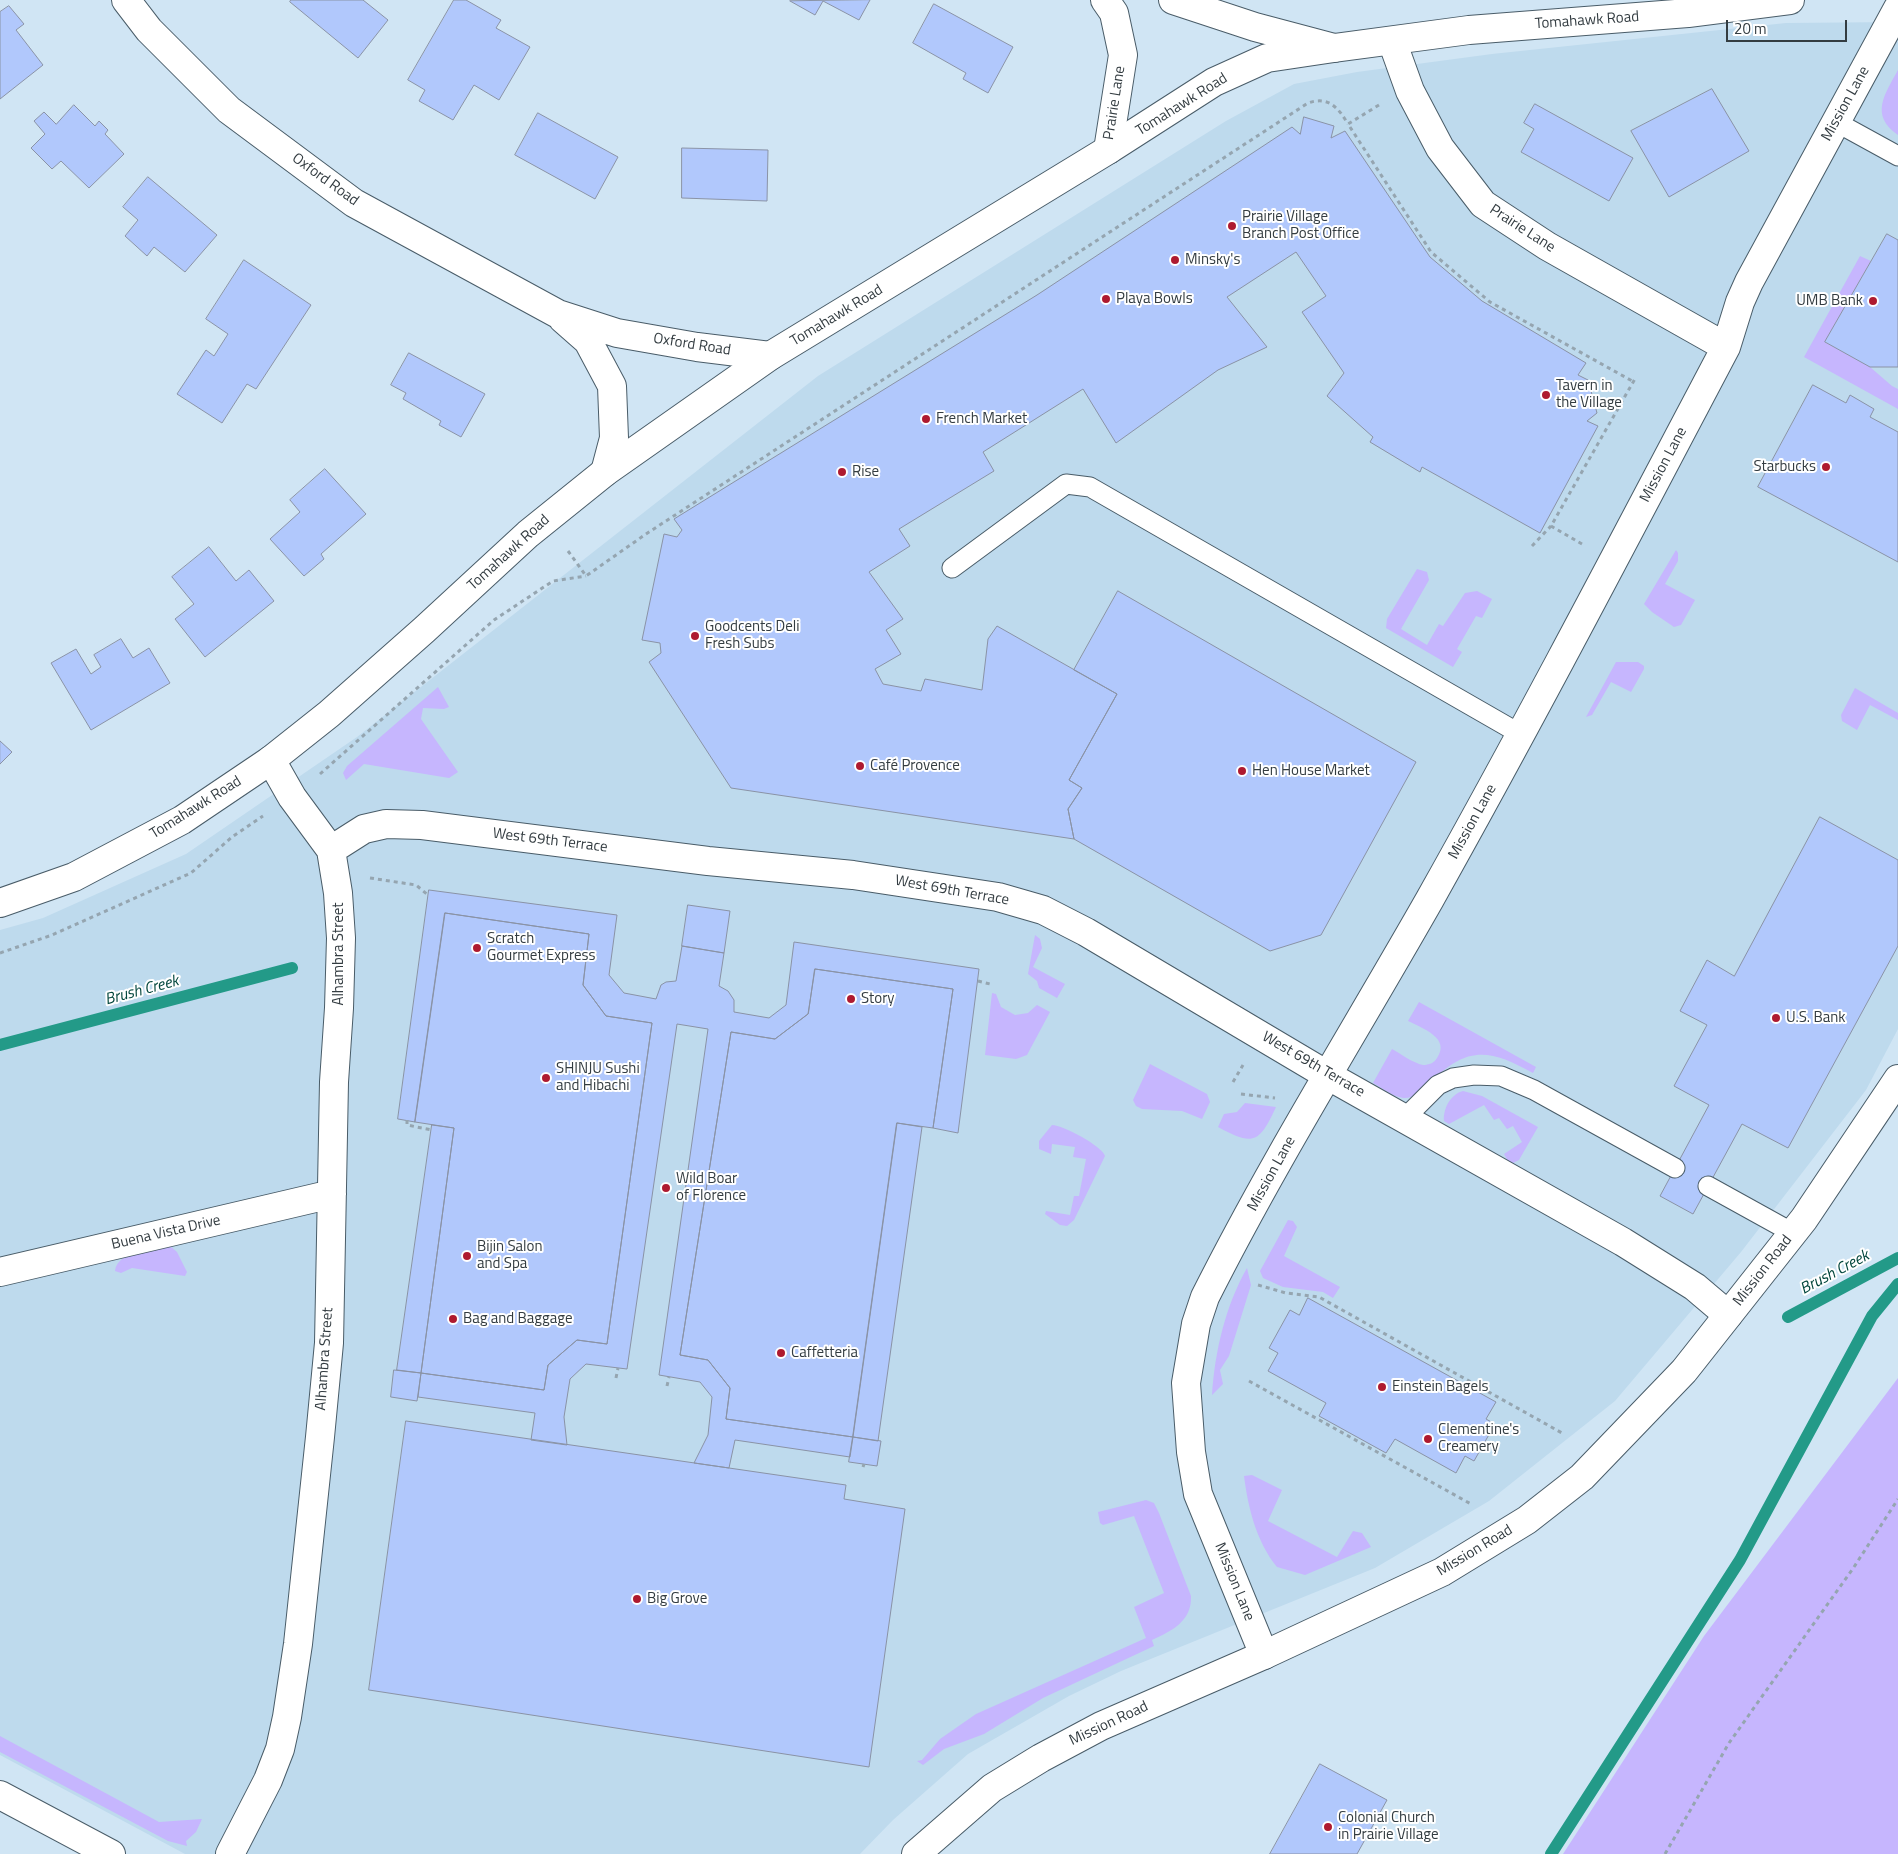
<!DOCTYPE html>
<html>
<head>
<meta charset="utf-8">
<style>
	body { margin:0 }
	#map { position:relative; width:1898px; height:1854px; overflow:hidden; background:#d0e5f4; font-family:"Titillium Web",sans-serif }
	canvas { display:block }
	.scale { position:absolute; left:1726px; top:20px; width:121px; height:22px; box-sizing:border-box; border:2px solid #333c41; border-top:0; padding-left:6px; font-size:15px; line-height:18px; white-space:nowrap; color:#333c41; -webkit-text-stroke:4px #fff; paint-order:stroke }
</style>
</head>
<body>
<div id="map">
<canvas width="1898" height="1854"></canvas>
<div class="scale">20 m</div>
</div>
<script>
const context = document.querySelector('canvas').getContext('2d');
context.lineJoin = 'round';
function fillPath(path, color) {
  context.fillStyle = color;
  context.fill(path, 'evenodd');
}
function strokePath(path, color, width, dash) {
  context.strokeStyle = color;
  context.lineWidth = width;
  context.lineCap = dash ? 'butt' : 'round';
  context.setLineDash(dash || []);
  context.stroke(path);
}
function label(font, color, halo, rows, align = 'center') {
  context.font = font + ' "Titillium Web",sans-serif';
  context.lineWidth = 4;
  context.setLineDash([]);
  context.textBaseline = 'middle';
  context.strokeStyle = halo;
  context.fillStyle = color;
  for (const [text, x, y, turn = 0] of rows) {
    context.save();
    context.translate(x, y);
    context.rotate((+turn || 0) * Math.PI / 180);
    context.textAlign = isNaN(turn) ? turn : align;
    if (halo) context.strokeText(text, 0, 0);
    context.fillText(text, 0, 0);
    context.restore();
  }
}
fillPath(new Path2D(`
	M 1898,22 L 1898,1029 L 1866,1090 L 1741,1252 L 1615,1401 L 1489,1501 L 1375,1568 L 1121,1671 L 1069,1696 L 968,1754 L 893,1820 L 860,1854 L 185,1854 L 0,1755 L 0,930 L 43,918 L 186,854 L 357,737 L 818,376 L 1226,121 L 1294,84 L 1357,72 L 1492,54 L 1786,23 Z`), '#bedaed');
fillPath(new Path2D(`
	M 1898,70 L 1898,135 C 1869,115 1885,94 1898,70 Z
	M 1860,256 L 1871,261 L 1825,342 L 1870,367 L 1892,386 L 1898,389 L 1898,409 L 1804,357 Z
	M 1676,550 L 1678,553 L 1678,561 L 1665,584 L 1695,600 L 1681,625 L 1674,627 L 1652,612 L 1644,604 Z
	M 1417,569 L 1427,572 L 1429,580 L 1401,629 L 1427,645 L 1439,624 L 1443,626 L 1465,593 L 1477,591 L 1492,599 L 1482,618 L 1476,616 L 1457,649 L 1462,652 L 1453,667 L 1386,628 L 1387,619 Z
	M 1616,662 L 1638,662 L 1644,666 L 1644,669 L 1631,692 L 1611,682 L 1592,715 L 1586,717 Z
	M 438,687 L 449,707 L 444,709 L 423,708 L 421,719 L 458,772 L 449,778 L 364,764 L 346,780 L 343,773 L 347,766 Z
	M 1855,688 L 1898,713 L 1898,720 L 1870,705 L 1857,730 L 1842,721 L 1841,715 Z
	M 1035,935 L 1040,939 L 1042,948 L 1033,967 L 1065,984 L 1057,998 L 1039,988 L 1037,981 L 1028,974 Z
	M 992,993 L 996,994 L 1001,1007 L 1015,1015 L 1028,1013 L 1037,1005 L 1050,1012 L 1027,1055 L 1016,1059 L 985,1055 Z
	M 1419,1002 L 1536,1067 L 1533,1073 C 1490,1049 1467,1045 1430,1083 C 1423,1090 1415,1098 1404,1098 C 1393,1097 1382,1088 1373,1083 L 1392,1049 C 1401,1054 1413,1063 1423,1065 C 1429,1065 1434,1063 1437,1058 C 1451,1038 1422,1028 1408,1021 Z
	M 1150,1064 L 1207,1094 L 1210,1102 L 1202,1119 L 1182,1111 L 1142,1109 L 1136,1106 L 1133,1100 Z
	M 1463,1091 L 1482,1096 L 1538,1127 L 1519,1160 L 1513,1163 L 1508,1161 L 1504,1154 L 1522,1142 L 1513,1126 L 1507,1129 L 1499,1118 L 1494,1120 L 1484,1105 L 1449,1124 L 1444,1121 C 1443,1108 1451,1094 1463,1091 Z
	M 1245,1103 L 1276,1107 C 1259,1144 1253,1146 1218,1127 L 1224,1114 L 1237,1112 Z
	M 1052,1125 C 1063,1125 1102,1146 1105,1156 L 1074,1220 L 1067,1226 L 1060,1225 L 1045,1214 L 1046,1211 L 1070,1215 L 1074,1196 L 1079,1196 L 1086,1159 L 1073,1157 L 1075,1147 L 1052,1144 L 1051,1154 L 1039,1149 L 1039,1141 Z
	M 1288,1220 L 1293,1221 L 1297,1227 L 1284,1256 L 1340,1287 L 1333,1298 L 1323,1292 L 1283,1287 L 1263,1278 L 1260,1271 Z
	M 169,1245 L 177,1252 L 187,1272 L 185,1276 L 132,1268 L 121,1273 L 115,1271 C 117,1251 154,1249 169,1245 Z
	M 1247,1268 L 1251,1285 L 1229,1356 L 1220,1370 L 1223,1384 L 1212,1395 C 1215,1351 1225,1307 1247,1268 Z
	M 1898,1378 L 1898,1854 L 1563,1854 L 1704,1636 Z
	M 1252,1475 L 1282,1490 L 1268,1521 L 1337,1557 L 1353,1531 L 1362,1533 L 1371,1547 L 1305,1575 L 1277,1567 C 1256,1541 1248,1507 1244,1476 Z
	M 1146,1500 L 1154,1503 L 1159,1513 L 1191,1596 C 1192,1621 1172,1631 1152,1640 L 1154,1646 L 1043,1698 L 984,1734 L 944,1749 L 923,1765 L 917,1761 L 922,1760 L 940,1739 L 976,1714 L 1146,1638 L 1134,1607 L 1164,1593 L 1134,1516 L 1103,1525 L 1100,1523 L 1098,1512 Z
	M 0,1736 L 159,1822 L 202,1819 L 196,1832 L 186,1841 L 187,1846 L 168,1841 L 0,1752 Z`), '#c6b6fe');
strokePath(new Path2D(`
	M 0,1045 L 292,968
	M 1788,1317 L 1898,1258
	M 1551,1854 L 1740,1560 L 1872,1316 L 1898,1284`), '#239a88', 12);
const building = new Path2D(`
	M 291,0 L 363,0 L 388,20 L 358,58 L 290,2 Z
	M 454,0 L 466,0 L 501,20 L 496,28 L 530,47 L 499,100 L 474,85 L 453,120 L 419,101 L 425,90 L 408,80 Z
	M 870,0 L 859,20 L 823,1 L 815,15 L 790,1 Z
	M 934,4 L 1013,47 L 988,93 L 963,79 L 966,73 L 913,43 Z
	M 9,6 L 24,24 L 16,30 L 43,65 L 0,99 L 0,12 Z
	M 1712,89 L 1749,151 L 1669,197 L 1631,131 Z
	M 1535,104 L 1633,158 L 1609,201 L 1521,152 L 1534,129 L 1524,123 Z
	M 74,105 L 95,126 L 99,121 L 108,130 L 105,134 L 124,154 L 89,188 L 61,161 L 52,169 L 31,148 L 45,134 L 34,121 L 44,112 L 56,124 Z
	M 538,113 L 618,157 L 595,199 L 515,155 Z
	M 1304,117 L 1334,126 L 1331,138 L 1345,131 L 1430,257 L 1482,301 L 1586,363 L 1578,375 L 1588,380 L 1597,413 L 1587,421 L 1598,426 L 1540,533 L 1422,467 L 1420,472 L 1370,442 L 1373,437 L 1327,396 L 1344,373 L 1302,312 L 1326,296 L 1296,252 L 1227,297 L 1267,347 L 1218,370 L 1116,443 L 1083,389 L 983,452 L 994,471 L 899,529 L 910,546 L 869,572 L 903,619 L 886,630 L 901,654 L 875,669 L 883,684 L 921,691 L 925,679 L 982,690 L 988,639 L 997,626 L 1117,694 L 1069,780 L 1082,788 L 1068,809 L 1074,839 L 731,788 L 649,662 L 661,653 L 660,643 L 642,640 L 664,534 L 677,537 L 682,530 L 674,519 L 1037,295 L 1292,127 L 1300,134 Z
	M 682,148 L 768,150 L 767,201 L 682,198 Z
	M 148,177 L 217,235 L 185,272 L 154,247 L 147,256 L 125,236 L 138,220 L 123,207 Z
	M 1887,234 L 1898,240 L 1898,367 L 1870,367 L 1825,342 Z
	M 244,260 L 311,305 L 256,389 L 247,384 L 222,423 L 177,394 L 206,350 L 214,356 L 228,334 L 206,319 Z
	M 409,353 L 485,394 L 461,437 L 439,425 L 441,421 L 403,399 L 406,393 L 391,385 Z
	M 1813,385 L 1846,403 L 1850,395 L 1874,409 L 1870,417 L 1898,432 L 1898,562 L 1758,487 Z
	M 325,469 L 366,514 L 321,554 L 324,559 L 304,576 L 270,539 L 300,512 L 290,500 Z
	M 209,547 L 236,581 L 249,570 L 274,601 L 205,657 L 175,619 L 194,604 L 172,577 Z
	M 1118,591 L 1416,762 L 1321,935 L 1270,951 L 1074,839 L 1068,809 L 1082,788 L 1069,780 L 1117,694 L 1074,670 Z
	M 121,639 L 133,658 L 149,648 L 170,683 L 91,730 L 51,663 L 76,649 L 91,674 L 101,667 L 94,655 Z
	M 0,741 L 12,752 L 0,764 Z
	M 1820,817 L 1898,860 L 1898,946 L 1788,1148 L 1742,1124 L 1693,1214 L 1660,1196 L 1709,1105 L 1674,1086 L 1707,1025 L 1680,1011 L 1707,960 L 1734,976 Z
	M 429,890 L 617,915 L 609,975 L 624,993 L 656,999 L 661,985 L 666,982 L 676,981 L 682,946 L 724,953 L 719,986 L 728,991 L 734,1000 L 734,1012 L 769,1018 L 786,1005 L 794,942 L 979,969 L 958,1133 L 933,1128 L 953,989 L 815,969 L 808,1014 L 775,1039 L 731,1032 L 680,1355 L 708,1360 L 730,1388 L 726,1419 L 853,1437 L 850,1457 L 735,1440 L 729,1468 L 694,1463 L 708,1435 L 712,1397 L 700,1382 L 659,1375 L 708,1029 L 677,1024 L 627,1369 L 586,1364 L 570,1379 L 564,1417 L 567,1445 L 531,1440 L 535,1413 L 418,1397 L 421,1373 L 544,1390 L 548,1365 L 577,1340 L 607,1344 L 652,1023 L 606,1016 L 583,985 L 589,934 L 445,913 L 415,1122 L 398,1119 Z
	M 688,905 L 730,911 L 724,953 L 682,946 Z
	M 445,913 L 589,934 L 583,985 L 606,1016 L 652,1023 L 607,1344 L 577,1340 L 548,1365 L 544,1390 L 421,1373 L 454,1128 L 415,1122 Z
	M 815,969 L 953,989 L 933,1128 L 897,1123 L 853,1437 L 726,1419 L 730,1388 L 708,1360 L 680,1355 L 731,1032 L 775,1039 L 808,1014 Z
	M 897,1123 L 922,1127 L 878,1441 L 853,1437 Z
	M 432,1125 L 454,1128 L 421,1373 L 397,1370 Z
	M 1308,1298 L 1496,1402 L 1486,1419 L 1495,1424 L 1474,1461 L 1465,1456 L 1456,1473 L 1395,1439 L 1386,1453 L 1319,1416 L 1326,1403 L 1268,1371 L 1278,1353 L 1269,1348 L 1290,1310 L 1299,1315 Z
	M 394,1370 L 421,1373 L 417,1401 L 391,1397 Z
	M 406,1421 L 832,1483 L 846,1485 L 844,1499 L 905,1509 L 869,1767 L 369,1690 Z
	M 853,1437 L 881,1441 L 877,1466 L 849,1462 Z
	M 1320,1764 L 1387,1800 L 1357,1854 L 1270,1854 Z`);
fillPath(building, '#b1c8fc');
strokePath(building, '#8a93a6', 1);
const lane = new Path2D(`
	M 1836,122 L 1898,156
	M 952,568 L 1066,484 L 1090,487 L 1522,735
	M 1405,1118 L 1438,1085 L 1453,1078 L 1474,1075 L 1501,1076 L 1534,1090 L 1675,1168
	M 1708,1186 L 1793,1233`);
const street = new Path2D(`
	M 126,0 L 149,30 L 229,110 L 354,203 L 558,314 L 617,333 L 697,347 L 770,356
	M 1105,0 L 1114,13 L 1123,55 L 1108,150
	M 1173,0 L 1255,27 L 1334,48
	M 1392,41 L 1410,91 L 1440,148 L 1483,204 L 1547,246 L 1726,347
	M 563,319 L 588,341 L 612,386 L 614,438 L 605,472
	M 271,760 L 292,797 L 331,850 L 364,829 L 386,824 L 422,825 L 708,861 L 853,875 L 998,897 L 1043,910 L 1086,932 L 1327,1075 L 1623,1242 L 1695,1287 L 1728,1315
	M 0,1272 L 332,1194
	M 1264,1655 L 1198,1494 L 1191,1452 L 1186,1383 L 1196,1324 L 1205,1297 C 1274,1160 1355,1031 1430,899 C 1532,717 1629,531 1726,347 L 1740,302 L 1749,282 L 1898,8
	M 230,1854 L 268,1780 L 280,1749 L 287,1717 L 298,1644 L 320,1437 L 329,1343 L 334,1082 L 339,1008 L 341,938 L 338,893 L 331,850`);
const secondary = new Path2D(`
	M 0,903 L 74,877 L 182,820 L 271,760 L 329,714 L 424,630 L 528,534 L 605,472 L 770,356 L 1108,150 L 1214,82 L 1267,58 L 1334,48 L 1469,30 L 1688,13 L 1790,0
	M 0,1795 L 111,1854
	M 916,1854 L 992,1788 L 1041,1758 L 1101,1726 L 1264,1655 L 1442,1572 L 1527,1520 L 1582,1477 L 1684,1371 L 1804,1219 L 1898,1079`);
strokePath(lane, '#495c68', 21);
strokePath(street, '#495c68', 30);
strokePath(secondary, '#495c68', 30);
strokePath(new Path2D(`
	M 1379,105 L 1348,124 L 1431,252 L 1490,302 L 1634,382
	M 1582,544 L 1551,526 L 1636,377
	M 1532,546 L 1551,526
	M 568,551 L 586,576 L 646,534 L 1308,103 C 1328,96 1338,107 1348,124
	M 320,774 L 494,620 L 553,581 L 586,576
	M 370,878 L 416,885 L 428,895
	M 0,953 L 52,935 L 191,873 L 232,837 L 263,816
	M 978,981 L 990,984
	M 1233,1082 L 1243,1065
	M 1241,1094 L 1275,1098
	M 407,1120 L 407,1125 L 432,1130
	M 1258,1285 L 1286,1293 L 1319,1297 L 1562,1433
	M 616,1378 L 618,1368
	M 1249,1381 L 1471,1504
	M 667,1386 L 669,1377
	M 863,1467 L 864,1464
	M 1665,1854 L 1729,1743 L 1854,1567 L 1898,1499`), '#95a5b0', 3, [4, 4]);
strokePath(lane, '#fff', 19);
strokePath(street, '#fff', 28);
strokePath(secondary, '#fff', 28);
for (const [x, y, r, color] of [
	[1232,226,5,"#ae1a30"],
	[1175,260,5,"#ae1a30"],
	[1106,299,5,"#ae1a30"],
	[1873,301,5,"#ae1a30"],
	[1546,395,5,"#ae1a30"],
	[926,419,5,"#ae1a30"],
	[1826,467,5,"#ae1a30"],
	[842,472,5,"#ae1a30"],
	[695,636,5,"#ae1a30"],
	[860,766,5,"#ae1a30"],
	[1242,771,5,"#ae1a30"],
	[477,948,5,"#ae1a30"],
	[851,999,5,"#ae1a30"],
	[1776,1018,5,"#ae1a30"],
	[546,1078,5,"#ae1a30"],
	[666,1188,5,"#ae1a30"],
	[467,1256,5,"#ae1a30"],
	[453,1319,5,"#ae1a30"],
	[781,1353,5,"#ae1a30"],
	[1382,1387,5,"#ae1a30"],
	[1428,1439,5,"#ae1a30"],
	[637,1599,5,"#ae1a30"],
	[1328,1827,5,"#ae1a30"]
]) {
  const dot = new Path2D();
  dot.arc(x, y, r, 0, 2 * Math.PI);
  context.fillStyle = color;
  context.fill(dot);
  strokePath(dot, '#fff', 2);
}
label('15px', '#333c41', '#fff', [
	["Tomahawk Road",1587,21,-4],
	["Prairie Lane",1115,103,-81],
	["Mission Lane",1846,104,-61],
	["Tomahawk Road",1182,105,-32],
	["Oxford Road",325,180,36],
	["Prairie Lane",1522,229,33],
	["Tomahawk Road",837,316,-31],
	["Oxford Road",692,345,9],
	["Mission Lane",1664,465,-62],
	["Tomahawk Road",509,553,-42],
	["Tomahawk Road",196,808,-32],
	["Mission Lane",1473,822,-61],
	["West 69th Terrace",550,841,7],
	["West 69th Terrace",952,891,10],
	["Alhambra Street",339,954,-90],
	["West 69th Terrace",1313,1065,30],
	["Mission Lane",1272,1174,-61],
	["Buena Vista Drive",166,1233,-13],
	["Mission Road",1763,1271,-52],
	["Alhambra Street",325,1359,-86],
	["Mission Road",1475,1551,-31],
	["Mission Lane",1234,1582,68],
	["Mission Road",1109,1724,-25]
]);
label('15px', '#333c41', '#fff', [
	["Prairie Village",1242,217],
	["Branch Post Office",1242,234],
	["Minsky's",1185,260],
	["Playa Bowls",1116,299],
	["UMB Bank",1863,301,"right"],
	["Tavern in",1556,386],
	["the Village",1556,403],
	["French Market",936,419],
	["Starbucks",1816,467,"right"],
	["Rise",852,472],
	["Goodcents Deli",705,627],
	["Fresh Subs",705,644],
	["Café Provence",870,766],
	["Hen House Market",1252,771],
	["Scratch",487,939],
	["Gourmet Express",487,956],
	["Story",861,999],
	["U.S. Bank",1786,1018],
	["SHINJU Sushi",556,1069],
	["and Hibachi",556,1086],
	["Wild Boar",676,1179],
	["of Florence",676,1196],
	["Bijin Salon",477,1247],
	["and Spa",477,1264],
	["Bag and Baggage",463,1319],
	["Caffetteria",791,1353],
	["Einstein Bagels",1392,1387],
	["Clementine's",1438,1430],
	["Creamery",1438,1447],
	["Big Grove",647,1599],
	["Colonial Church",1338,1818],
	["in Prairie Village",1338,1835]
], 'left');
label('italic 16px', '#00453b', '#fff', [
	["Brush Creek",142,991,-15],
	["Brush Creek",1835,1273,-28]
]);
</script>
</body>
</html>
